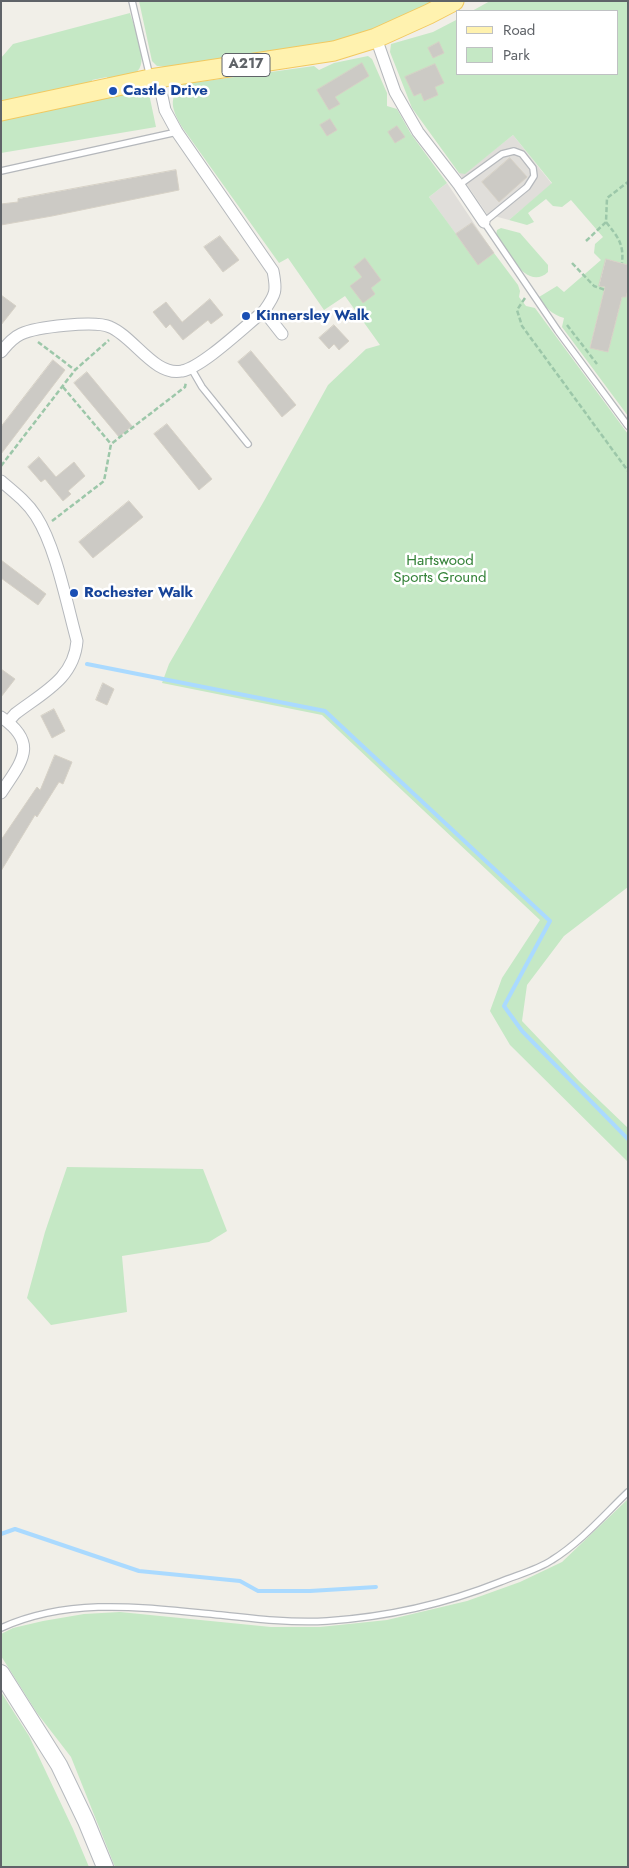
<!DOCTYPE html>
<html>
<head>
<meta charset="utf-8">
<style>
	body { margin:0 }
	#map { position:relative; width:629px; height:1868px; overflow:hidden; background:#f1efe8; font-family:Jost,sans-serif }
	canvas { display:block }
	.frame { position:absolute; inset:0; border:2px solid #5f6368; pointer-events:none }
	.legend { position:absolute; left:456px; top:10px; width:162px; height:65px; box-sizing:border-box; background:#fff; border:1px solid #bfc1c3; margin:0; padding:6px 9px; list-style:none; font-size:15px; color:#5f6368 }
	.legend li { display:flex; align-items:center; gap:10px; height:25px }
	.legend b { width:25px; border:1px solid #bfc1c3 }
</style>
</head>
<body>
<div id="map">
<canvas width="629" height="1868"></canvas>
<div class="frame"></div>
<ul class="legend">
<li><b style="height:6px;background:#fff2af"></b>Road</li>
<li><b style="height:14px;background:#c5e8c5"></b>Park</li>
</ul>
</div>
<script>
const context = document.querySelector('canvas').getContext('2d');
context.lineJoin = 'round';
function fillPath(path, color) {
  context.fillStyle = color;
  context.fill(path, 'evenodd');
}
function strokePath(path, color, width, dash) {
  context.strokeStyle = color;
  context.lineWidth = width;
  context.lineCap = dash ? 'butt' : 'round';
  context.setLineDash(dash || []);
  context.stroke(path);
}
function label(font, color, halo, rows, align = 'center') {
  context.font = font + ' Jost,sans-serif';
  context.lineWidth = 5;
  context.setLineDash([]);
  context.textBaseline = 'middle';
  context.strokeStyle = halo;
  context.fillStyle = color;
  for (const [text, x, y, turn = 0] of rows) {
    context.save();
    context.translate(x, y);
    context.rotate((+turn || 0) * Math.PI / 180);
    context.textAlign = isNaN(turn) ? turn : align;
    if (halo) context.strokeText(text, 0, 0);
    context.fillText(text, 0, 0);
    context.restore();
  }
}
fillPath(new Path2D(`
	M 513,135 L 552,184 L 509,220 L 487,214 L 459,173 L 465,173 Z
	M 447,183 L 494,253 L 478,265 L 429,197 Z`), '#e0deda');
fillPath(new Path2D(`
	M 139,1 L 439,1 L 381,30 L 328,45 L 167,67 L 157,66 L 152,61 Z
	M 490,1 L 628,1 L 628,265 L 606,259 L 599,285 L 605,287 L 590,347 L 608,352 L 622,297 L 626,297 L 628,290 L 628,416 L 562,327 L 564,318 C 551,314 546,308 539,297 L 557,286 L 564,292 L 601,260 L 594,253 L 595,244 L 603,237 L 571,200 L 562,207 L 553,206 L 546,199 L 528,213 L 534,222 L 527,225 L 509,220 L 552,183 L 513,135 L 465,174 L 459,173 L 412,108 L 390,52 L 391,44 L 433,32 L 458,19 L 458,74 L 618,74 L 618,11 L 472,11 Z
	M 130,13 C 134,27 151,64 135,73 C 128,77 116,78 108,80 L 107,77 L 92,80 L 93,85 L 1,103 L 1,58 L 13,44 Z
	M 368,56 L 372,59 L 387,93 L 387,106 L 397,109 L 411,134 L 447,183 L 429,197 L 478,264 L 494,253 L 518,285 L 520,291 L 519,297 L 526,306 L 535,308 L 628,434 L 628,887 L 564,936 L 527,985 L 522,1021 L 579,1081 L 628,1128 L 628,1162 L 510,1045 L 490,1011 L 502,978 L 540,920 L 322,715 L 162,683 L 169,664 L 264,501 L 328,385 L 366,349 L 380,345 L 345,296 L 324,310 L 288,258 L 279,263 L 182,127 C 172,110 167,97 184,84 L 314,66 L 319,70 L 334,63 Z
	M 148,89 L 156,127 L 1,153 L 1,121 Z
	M 501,228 L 520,233 L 548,265 L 548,272 C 527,292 506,250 496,235 L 497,230 Z
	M 67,1167 L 203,1169 L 227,1231 L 209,1242 L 122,1256 L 127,1312 L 51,1325 L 27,1298 L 45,1232 Z
	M 628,1499 L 628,1867 L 115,1867 L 71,1757 L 37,1713 L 1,1656 L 1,1634 L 13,1628 L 43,1621 L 84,1614 L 120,1612 L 271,1627 L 320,1627 L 387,1620 L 467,1601 L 520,1582 L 562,1562 Z
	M 1,1692 L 29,1736 L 73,1829 L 89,1867 L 1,1867 Z`), '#c5e8c5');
strokePath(new Path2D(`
	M 87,664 L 325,711 L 550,921 L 504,1006 L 522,1031 L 628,1139
	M 1,1534 L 15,1529 L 139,1571 L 240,1581 L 258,1591 L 310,1591 L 376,1587`), '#aadaff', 4);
const building = new Path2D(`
	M 439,42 L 444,53 L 433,58 L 428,48 Z
	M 362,63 L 369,76 L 335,97 L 340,104 L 329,110 L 317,90 Z
	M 435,64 L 444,83 L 435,87 L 438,95 L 424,101 L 421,93 L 414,96 L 405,77 Z
	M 330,119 L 337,130 L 327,136 L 320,125 Z
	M 397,126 L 405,137 L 395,143 L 388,132 Z
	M 510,158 L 527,177 L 499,202 L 482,182 Z
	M 176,170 L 179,190 L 52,216 L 1,225 L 1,204 L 18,202 L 18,199 Z
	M 472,223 L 494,253 L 478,265 L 456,234 Z
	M 220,236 L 239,260 L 223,272 L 204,247 Z
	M 365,258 L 381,280 L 371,288 L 375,294 L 363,303 L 350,286 L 362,277 L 354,267 Z
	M 606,259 L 628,265 L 628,289 L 626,297 L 622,297 L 608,352 L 590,348 L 605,287 L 599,286 Z
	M 1,295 L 16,306 L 1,325 Z
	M 210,299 L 223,315 L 211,324 L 208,320 L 183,340 L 170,324 L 166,328 L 153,312 L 166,302 L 182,322 Z
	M 334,325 L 349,341 L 339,350 L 334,344 L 329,349 L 319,338 Z
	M 251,351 L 296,405 L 282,417 L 238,362 Z
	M 53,360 L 65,370 L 1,454 L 1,427 Z
	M 87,372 L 132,426 L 119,437 L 74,383 Z
	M 167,424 L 212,479 L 199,490 L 154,434 Z
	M 39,457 L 56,477 L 74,462 L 85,476 L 68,491 L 71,494 L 63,501 L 45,479 L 41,482 L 28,467 Z
	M 129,501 L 143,517 L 93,558 L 79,542 Z
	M 1,560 L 46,594 L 38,605 L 1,578 Z
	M 1,669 L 15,679 L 1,697 Z
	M 103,683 L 114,689 L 107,705 L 96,700 Z
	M 54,709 L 65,731 L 52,738 L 41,716 Z
	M 55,755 L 72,762 L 63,784 L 59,782 L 37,817 L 35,815 L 1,871 L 1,840 L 37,787 L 40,790 Z`);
fillPath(building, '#cccac5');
strokePath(building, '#d6d1c6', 1);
const lane = new Path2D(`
	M 132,1 L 150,77
	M 1,171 L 177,132
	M 459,185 L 502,154 L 514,151 L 522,154 L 533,168 L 534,176 L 527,187 L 484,222 L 558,331 L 628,426
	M 191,368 L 202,387 L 248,444
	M 1,1628 C 72,1596 146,1608 221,1615 C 256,1619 292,1623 327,1621 C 386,1617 445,1604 500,1582 C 517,1575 537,1570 552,1560 C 581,1542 604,1515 628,1492`);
const street = new Path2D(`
	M 376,38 L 395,92 L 418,132 L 459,185 L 484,222
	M 264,311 L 282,334
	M 1,352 C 7,345 12,338 21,334 C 36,327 95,320 110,327 C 134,337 155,377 182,371 C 203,367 246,325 264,311 C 276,294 277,291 273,271 L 177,132 L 165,110 L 158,78
	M 1,481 C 14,492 27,502 36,516 C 56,547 67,605 77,641 C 74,679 42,693 15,714 L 8,722
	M 1,717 C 40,744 21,762 1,793`);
const secondary = new Path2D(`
	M 1,1673 L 59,1765 L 86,1821 L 105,1867`);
const primary = new Path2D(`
	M 1,111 L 150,79 L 334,51 L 376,38 L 429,14 L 454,1`);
strokePath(lane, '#b5b8bc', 8);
strokePath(street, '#b5b8bc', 13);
strokePath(secondary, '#b6babf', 18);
strokePath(primary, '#f2c960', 21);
strokePath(new Path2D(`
	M 606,222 C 618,237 624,244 622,263
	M 586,241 L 606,222 L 607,198 L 628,182
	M 572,263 L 594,286 L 605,290
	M 525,298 L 517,310 L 522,326 L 628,471
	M 567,325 L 597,364
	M 38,342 L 75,370
	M 63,387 L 111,444
	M 1,466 L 75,370 L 109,340
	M 52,521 L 104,481 L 111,444 L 185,387 L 186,382`), '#9cc7a9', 2.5, [5, 2.5]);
strokePath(lane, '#fff', 5.5);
strokePath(street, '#fff', 11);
strokePath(secondary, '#fff', 16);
strokePath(primary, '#fff2af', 19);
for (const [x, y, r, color] of [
	[113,91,5,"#1a4fb4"],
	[246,316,5,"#1a4fb4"],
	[74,593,5,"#1a4fb4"]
]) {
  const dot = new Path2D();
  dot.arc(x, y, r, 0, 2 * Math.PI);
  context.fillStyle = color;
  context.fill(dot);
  strokePath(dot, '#fff', 2);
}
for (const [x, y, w] of [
	[246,65,48]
]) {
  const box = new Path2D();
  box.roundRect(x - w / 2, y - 11.5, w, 23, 4);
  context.fillStyle = '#fff';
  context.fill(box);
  strokePath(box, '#5f6368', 1);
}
label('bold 14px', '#5f6368', null, [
	["A217",246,65]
]);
label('bold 15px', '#164399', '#fff', [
	["Castle Drive",123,91],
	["Kinnersley Walk",256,316],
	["Rochester Walk",84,593]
], 'left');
label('15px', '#348238', '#fff', [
	["Hartswood",440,561],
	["Sports Ground",440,578]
]);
</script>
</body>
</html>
